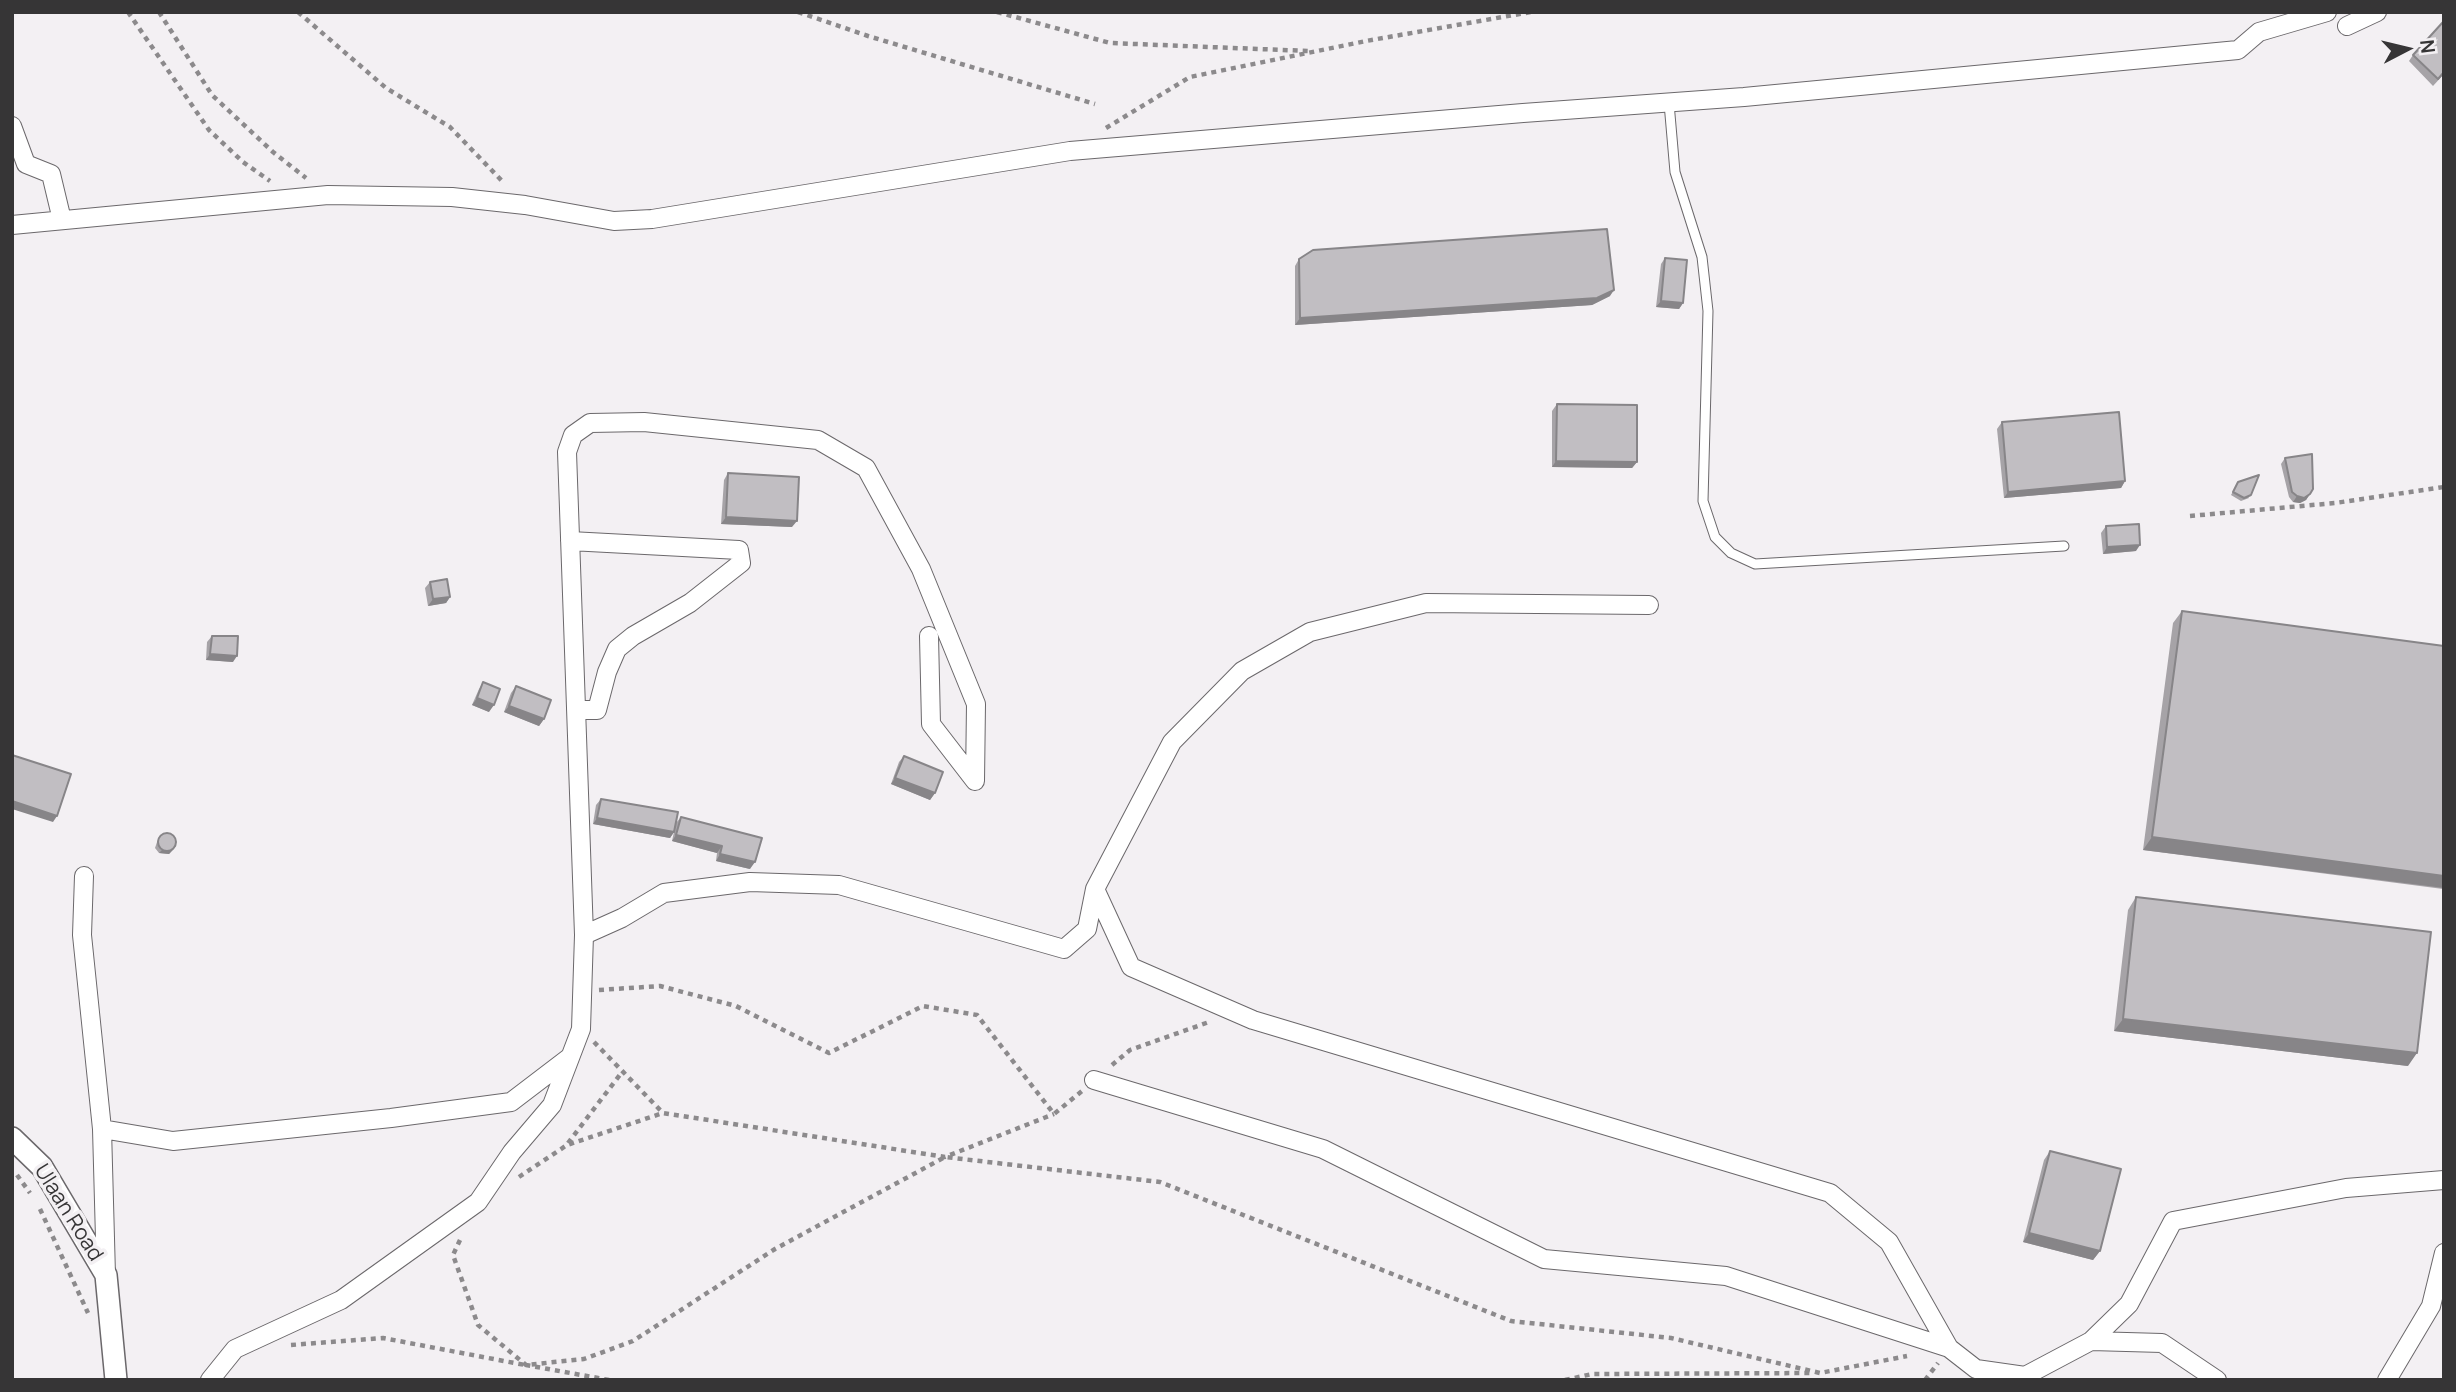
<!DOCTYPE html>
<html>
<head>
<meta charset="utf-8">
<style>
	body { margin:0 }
	#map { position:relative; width:2456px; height:1392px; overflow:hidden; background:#f3f0f3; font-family:Manrope,sans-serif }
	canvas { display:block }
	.frame { position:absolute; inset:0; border:14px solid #363536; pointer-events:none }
	.north { position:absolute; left:2372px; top:14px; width:70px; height:70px; -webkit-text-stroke:5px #f3f0f3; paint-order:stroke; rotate:83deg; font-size:19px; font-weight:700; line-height:28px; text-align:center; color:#363536 }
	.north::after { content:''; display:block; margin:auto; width:24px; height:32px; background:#363536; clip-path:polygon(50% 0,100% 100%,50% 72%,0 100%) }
</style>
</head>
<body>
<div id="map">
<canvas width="2456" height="1392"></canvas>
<div class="frame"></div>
<div class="north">N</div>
</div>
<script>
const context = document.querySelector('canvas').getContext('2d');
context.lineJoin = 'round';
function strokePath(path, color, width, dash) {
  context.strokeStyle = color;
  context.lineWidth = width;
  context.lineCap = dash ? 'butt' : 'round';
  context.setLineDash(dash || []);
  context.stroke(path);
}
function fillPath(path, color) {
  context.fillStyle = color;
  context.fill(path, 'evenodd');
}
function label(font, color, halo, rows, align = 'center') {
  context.font = font + ' Manrope,sans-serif';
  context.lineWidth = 7;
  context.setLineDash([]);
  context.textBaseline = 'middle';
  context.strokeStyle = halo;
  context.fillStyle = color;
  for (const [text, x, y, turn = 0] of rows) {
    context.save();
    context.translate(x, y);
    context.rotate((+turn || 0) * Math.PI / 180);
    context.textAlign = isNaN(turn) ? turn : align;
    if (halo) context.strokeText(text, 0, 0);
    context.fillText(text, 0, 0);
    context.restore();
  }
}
const service = new Path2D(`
	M 1669,103 L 1675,172 L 1702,257 L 1708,311 L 1703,501 L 1715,537 L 1731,553 L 1755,564 L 2064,546`);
const minor = new Path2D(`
	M 2347,26 L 2377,12
	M 12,126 L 26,164 L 51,174 L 62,220
	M 12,225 L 328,195 L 452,197 L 525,205 L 614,221 L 652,219 L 1070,151 L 1523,113 L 1744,97 L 2238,50 L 2259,32 L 2327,12
	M 570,541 L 739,550 L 741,563 L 690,603 L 633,636 L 617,649 L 607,672 L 597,710 L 576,710
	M 84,876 L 82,935 L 102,1129 L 106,1275
	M 1095,889 L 1131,967 L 1253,1020 L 1830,1193 L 1889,1242 L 1949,1348 L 1976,1369 L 2025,1376 L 2091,1341 L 2162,1343 L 2217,1380
	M 584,935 L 622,918 L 664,893 L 750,882 L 839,885 L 1064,949 L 1087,929 L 1095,889 L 1172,742 L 1242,671 L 1310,632 L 1426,603 L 1649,605
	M 1094,1080 L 1323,1149 L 1544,1259 L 1726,1276 L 1949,1348
	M 102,1129 L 173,1141 L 391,1118 L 511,1102 L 570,1057
	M 2091,1341 L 2129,1304 L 2173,1221 L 2346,1188 L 2444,1180
	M 210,1380 L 235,1349 L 341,1300 L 478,1202 L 512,1152 L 552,1105 L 581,1029 L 584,935 L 567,452 L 573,435 L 590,423 L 644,422 L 818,440 L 866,468 L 921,569 L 976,704 L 975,781 L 931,724 L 929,636
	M 2387,1380 L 2431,1306 L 2444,1253`);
const tertiary = new Path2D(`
	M 12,1138 L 42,1167 L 106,1275 L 116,1380`);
strokePath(service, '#6b686b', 11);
strokePath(minor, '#6b686b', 20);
strokePath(tertiary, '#6b686b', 24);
strokePath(new Path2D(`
	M 128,12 L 209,130 L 243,162 L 270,181
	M 159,12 L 212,95 L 273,152 L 306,178
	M 298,12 L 386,88 L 450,127 L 504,183
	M 798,12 L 868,36 L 1095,104
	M 997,12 L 1110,43 L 1309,51
	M 1106,128 L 1190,77 L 1366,41 L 1531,12
	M 2190,516 L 2335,503 L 2444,487
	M 599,990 L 660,986 L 736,1006 L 829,1053 L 923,1006 L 977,1015 L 1054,1114 L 1082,1091
	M 594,1042 L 663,1113 L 945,1157 L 1054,1114
	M 1112,1065 L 1130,1050 L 1209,1022
	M 568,1143 L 622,1072
	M 17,1175 L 30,1193
	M 519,1177 L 567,1145 L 663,1113
	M 40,1209 L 88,1313
	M 460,1240 L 453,1255 L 478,1325 L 526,1365
	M 291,1345 L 383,1338 L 525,1365
	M 609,1380 L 526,1365 L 584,1359 L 633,1341 L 775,1249 L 945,1157 L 1160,1182 L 1511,1321 L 1671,1338 L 1820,1373 L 1907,1356
	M 1565,1380 L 1592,1374 L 1812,1373
	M 1925,1380 L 1938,1363`), '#8c8a8c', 4.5, [5, 5]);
strokePath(service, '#fff', 9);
strokePath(minor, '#fff', 18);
strokePath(tertiary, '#fff', 21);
fillPath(new Path2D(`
	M 2444,23 L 2444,74 L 2433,86 L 2409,61 L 2413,55 Z
	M 1665,258 L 1683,303 L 1679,309 L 1656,307 L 1661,264 Z
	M 1299,259 L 1610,296 L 1592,305 L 1295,325 L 1295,266 Z
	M 1557,404 L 1637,462 L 1632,468 L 1552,467 L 1552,411 Z
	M 2002,422 L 2125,481 L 2121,488 L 2004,498 L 1997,429 Z
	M 2285,458 L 2310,494 L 2306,500 L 2300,503 L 2293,502 L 2289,497 L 2281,464 Z
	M 728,473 L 792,527 L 721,524 L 724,480 Z
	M 2238,482 L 2249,498 L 2241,501 L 2231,495 Z
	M 2106,526 L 2136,551 L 2103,554 L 2101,533 Z
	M 430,582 L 450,597 L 446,603 L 428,606 L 425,588 Z
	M 2182,611 L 2444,646 L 2443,889 L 2143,850 L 2173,623 Z
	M 212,636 L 233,662 L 206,660 L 207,642 Z
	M 483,682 L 489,712 L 472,705 L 479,689 Z
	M 516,686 L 544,719 L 539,726 L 504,712 L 511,693 Z
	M 904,756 L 935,793 L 930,800 L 891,784 L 899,762 Z
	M 601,799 L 676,823 L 681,817 L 750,869 L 716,861 L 717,853 L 672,841 L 674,832 L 670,838 L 593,824 L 596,805 Z
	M 160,836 L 174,849 L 169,854 L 159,853 L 155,848 L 158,839 Z
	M 2136,897 L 2408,1066 L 2114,1031 L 2128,910 Z
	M 2050,1151 L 2100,1251 L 2093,1260 L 2023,1242 L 2044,1160 Z`), '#a6a3a7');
fillPath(new Path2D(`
	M 1614,290 L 1610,296 L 1592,305 L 1295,325 L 1300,318 Z
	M 1661,301 L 1683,303 L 1679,309 L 1656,307 Z
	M 1556,461 L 1637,462 L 1632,468 L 1552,467 Z
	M 2125,481 L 2121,488 L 2004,498 L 2008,492 Z
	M 2310,494 L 2306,500 L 2300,503 L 2293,502 L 2297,496 Z
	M 726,517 L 797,521 L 792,527 L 721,524 Z
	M 2140,545 L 2136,551 L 2103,554 L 2107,547 Z
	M 450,597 L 446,603 L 428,606 L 433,599 Z
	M 210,654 L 237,656 L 233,662 L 206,660 Z
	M 477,698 L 494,705 L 489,712 L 472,705 Z
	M 509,706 L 544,719 L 539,726 L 504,712 Z
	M 895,778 L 935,793 L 930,800 L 891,784 Z
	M 12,801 L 57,816 L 53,822 L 12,809 Z
	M 597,818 L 674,832 L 670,838 L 593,824 Z
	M 676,835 L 722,846 L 717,853 L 672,841 Z
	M 2152,837 L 2444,876 L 2444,888 L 2143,850 Z
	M 176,846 L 169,854 L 159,853 L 162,850 Z
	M 720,854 L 755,862 L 750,869 L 716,861 Z
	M 2123,1019 L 2417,1053 L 2408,1066 L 2114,1031 Z
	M 2029,1233 L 2100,1251 L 2093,1260 L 2023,1242 Z`), '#878588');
const building = new Path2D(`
	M 2443,22 L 2444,23 L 2444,72 L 2438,79 L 2413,55 Z
	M 1607,229 L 1614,290 L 1597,298 L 1300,318 L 1299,259 L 1313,250 Z
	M 1665,258 L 1687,260 L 1683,303 L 1661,301 Z
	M 1557,404 L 1637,405 L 1637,462 L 1556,461 Z
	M 2119,412 L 2125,481 L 2008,492 L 2002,422 Z
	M 2312,454 L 2313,489 L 2310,494 L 2304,498 L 2297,496 L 2292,492 L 2285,458 Z
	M 728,473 L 799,477 L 797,521 L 726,517 Z
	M 2259,475 L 2251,495 L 2244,498 L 2233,492 L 2238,482 Z
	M 2139,524 L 2140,545 L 2107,547 L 2106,526 Z
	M 447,579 L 450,597 L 433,599 L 430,582 Z
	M 2182,611 L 2444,646 L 2444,876 L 2152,837 Z
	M 212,636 L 238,636 L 237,656 L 210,654 Z
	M 483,682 L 500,689 L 494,705 L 477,698 Z
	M 516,686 L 551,700 L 544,719 L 509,706 Z
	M 12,755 L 71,774 L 57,816 L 12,801 Z
	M 904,756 L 943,772 L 935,793 L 895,778 Z
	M 601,799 L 678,812 L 674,832 L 597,818 Z
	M 681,817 L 762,838 L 755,862 L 720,854 L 722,846 L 676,835 Z
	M158 842a9 9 0 1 1 18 0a9 9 0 1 1-18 0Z
	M 2136,897 L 2431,932 L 2417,1053 L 2123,1019 Z
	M 2050,1151 L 2121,1169 L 2100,1251 L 2029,1233 Z`);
fillPath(building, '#c1bec2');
strokePath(building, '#878588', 2);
label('21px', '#363536', '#f3f0f3', [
	["Ulaan Road",68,1213,58]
]);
</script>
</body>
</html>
